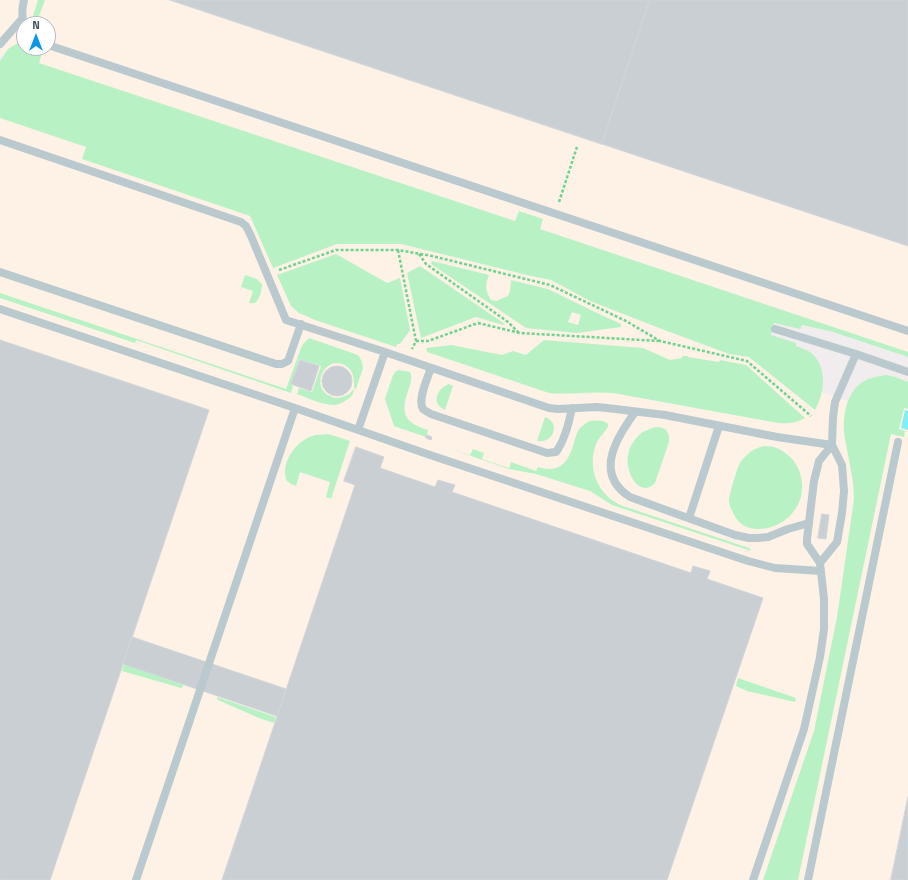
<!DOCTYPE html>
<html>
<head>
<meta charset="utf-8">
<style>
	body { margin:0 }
	#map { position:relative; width:908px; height:880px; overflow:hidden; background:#f1edee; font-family:"Titillium Web",sans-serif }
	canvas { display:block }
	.north { position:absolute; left:16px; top:16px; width:40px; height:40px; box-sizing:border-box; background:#fff; border:1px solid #b4bbbe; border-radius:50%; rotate:0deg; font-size:11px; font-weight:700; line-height:16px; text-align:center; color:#44555c }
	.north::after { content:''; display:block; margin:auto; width:14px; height:18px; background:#0b95ed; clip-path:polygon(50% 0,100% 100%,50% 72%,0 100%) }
</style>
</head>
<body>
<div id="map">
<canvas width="908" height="880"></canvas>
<div class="north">N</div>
</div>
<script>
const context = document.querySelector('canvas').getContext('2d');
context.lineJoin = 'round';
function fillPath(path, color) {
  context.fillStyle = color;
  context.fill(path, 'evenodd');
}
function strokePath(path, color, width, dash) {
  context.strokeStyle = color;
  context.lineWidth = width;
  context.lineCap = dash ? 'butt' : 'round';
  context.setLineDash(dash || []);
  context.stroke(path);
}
fillPath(new Path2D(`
	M 0,0 L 908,0 L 908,357 L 833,332 L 801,325 L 0,56 ZM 24,24 L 48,24 L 48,48 L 24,48 Z
	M 0,79 L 792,344 L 794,383 L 887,414 L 908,397 L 908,880 L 0,880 Z`), '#fdf2e5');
fillPath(new Path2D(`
	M 38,0 L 45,0 L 36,24 L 33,16 Z
	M 18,43 L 24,43 L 24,48 L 32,48 L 42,53 L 39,63 L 515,221 L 519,211 L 543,219 L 540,229 L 908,352 L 908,357 L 833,332 L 802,325 L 800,329 L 774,323 L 771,335 L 796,343 L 796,346 C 800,348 806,349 810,352 C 828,366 825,393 815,410 L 749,357 L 729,354 L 659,328 L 590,301 L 551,280 L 531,276 L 401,244 L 337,244 L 273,268 L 250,216 L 82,159 L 86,147 L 0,118 L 0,61 L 8,49 Z
	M 336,254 L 387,283 L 400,278 L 410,330 L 400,344 L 397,344 L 396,347 L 315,320 L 299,313 L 291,306 L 277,275 Z
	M 432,261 L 489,275 C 485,285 485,290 491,300 L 496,301 L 508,296 L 510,291 L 511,280 L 548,289 L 597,313 L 621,324 L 621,327 L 577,333 L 526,328 L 431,264 ZM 572,312 L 581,315 L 578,325 L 568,322 Z
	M 420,266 L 505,324 L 503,325 L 476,317 L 421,338 L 407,273 Z
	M 245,275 L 257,279 L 262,284 C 262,289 260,298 256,302 C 254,304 252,303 249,303 L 253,291 L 241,287 Z
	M 0,293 L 286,389 L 301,348 L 303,344 L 309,338 L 355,354 L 359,356 L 362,362 L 363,368 L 356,389 L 354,388 C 354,379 354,371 346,366 C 326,353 309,387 330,396 C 335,399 340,398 345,396 C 349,395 352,391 354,389 C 354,394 351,397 348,399 C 345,401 342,403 339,404 C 328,408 308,398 297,394 L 299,388 L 312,392 L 321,366 L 299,359 L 291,385 L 293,386 L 291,393 L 136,340 L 135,343 L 0,298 Z
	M 544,340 L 643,348 L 670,360 L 682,358 L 682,356 L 688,356 L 688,357 L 719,362 L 720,360 L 746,365 L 805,418 C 796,423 788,424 778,423 L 613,393 C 591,391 570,395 549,393 L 427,352 L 426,348 L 451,345 L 502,355 L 513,351 L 526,355 Z
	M 399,370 L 410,372 C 413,379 410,385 408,391 C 400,414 405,423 428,430 L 426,437 L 394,426 L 385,399 L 393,375 L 396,371 Z
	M 886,375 L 895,377 L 908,382 L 908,409 L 904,408 L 899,429 L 905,431 L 904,437 L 891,434 L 798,880 L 763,880 L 814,731 L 837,617 L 854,499 C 854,480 849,462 846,444 C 841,421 844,390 868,379 C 874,377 880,376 886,375 Z
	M 449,384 L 453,386 L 445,410 C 431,404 436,389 449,384 Z
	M 545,417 C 561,422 554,444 537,441 Z
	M 590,421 C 596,421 603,419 608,424 L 608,427 C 605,432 600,436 597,442 C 586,466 597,496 623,506 L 749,548 L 751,551 L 612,505 L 590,491 L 536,474 L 509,469 L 448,448 L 470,455 L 473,449 L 484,453 L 482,459 L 509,468 L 511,462 L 536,471 L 538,467 C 558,473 567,465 573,446 C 575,440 576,433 580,428 C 583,425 586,423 590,421 Z
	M 656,427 C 666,427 670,432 669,442 L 655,483 C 644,495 632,483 629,470 C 627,464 627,457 629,451 C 630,446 635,439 639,435 C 643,431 650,429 656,427 Z
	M 328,434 L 338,437 L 350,441 L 331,499 L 326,497 L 330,482 L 300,472 L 296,486 C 293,485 289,483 287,481 C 285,478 285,473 285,469 C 287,455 298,441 312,436 C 317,434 323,435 328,434 Z
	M 764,446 C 775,446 781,449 789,456 C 791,458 794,460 795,463 C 798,467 800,472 801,477 C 808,505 784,530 757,529 C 749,529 740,525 736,518 C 733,513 730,508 729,501 C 729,495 737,468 740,463 C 741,460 744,458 746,456 C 751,450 757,448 764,446 Z
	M 124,664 L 183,685 L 183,687 L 181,688 L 122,671 Z
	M 738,678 L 796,698 L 795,702 L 747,691 L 736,686 Z
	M 217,697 L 276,717 L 274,723 L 259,718 L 218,700 L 217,698 Z`), '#b8f2c4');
fillPath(new Path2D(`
	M 905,410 L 908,411 L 908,430 L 901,428 Z`), '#81eff3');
const building = new Path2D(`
	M 170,0 L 650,0 L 602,144 Z
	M 650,0 L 908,0 L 908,246 L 602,144 Z
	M 0,340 L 209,410 L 50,880 L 0,880 Z
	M 300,360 L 319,366 L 311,391 L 291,384 Z
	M322 381a15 15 0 1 1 30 0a15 15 0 1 1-30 0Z
	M 427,435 L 432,437 L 431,440 L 426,438 Z
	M 356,447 L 384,457 L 380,468 L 435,487 L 438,480 L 455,485 L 452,492 L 691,573 L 693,566 L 710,571 L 707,579 L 763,598 L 667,880 L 222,880 L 355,485 L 344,481 Z
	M 822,514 L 829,515 L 826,539 L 818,538 Z
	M 132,637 L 286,689 L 277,716 L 123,664 Z
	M 908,797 L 908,880 L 891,880 Z`);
fillPath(building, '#c9cfd3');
strokePath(building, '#d1d5da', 1);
strokePath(new Path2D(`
	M 559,202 L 577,147
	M 398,250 L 416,341 L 412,349
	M 419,254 L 426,264 L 508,322 L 519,333
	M 279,270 L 336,250 L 398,250 L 432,256 L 550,285 L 626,321 L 660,341 L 747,361 L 811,416
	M 416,341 L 428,341 L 478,323 L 520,333 L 659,341`), '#6dd38f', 2.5, [3, 2]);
strokePath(new Path2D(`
	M 24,24 C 21,15 22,8 24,0
	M 0,44 L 22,19
	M 48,45 L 908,331
	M 0,140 L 241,222 L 246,226 L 251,236 L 286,320 L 385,352 L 549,408 L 558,409 L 597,407 L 607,408 L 665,415 L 777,437 L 832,445
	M 0,272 L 276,364 L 282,364 L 288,361 L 301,324
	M 0,309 L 295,408 L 430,455 L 748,561 L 775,568 L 821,571
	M 775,329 L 856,354 L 908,372
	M 431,368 C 428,377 417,400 423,409 C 425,411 428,412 431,414 L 547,453 L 556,452 C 565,440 569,423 572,408
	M 635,412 C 617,438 593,473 630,497 L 735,535 L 749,538 L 758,538 L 768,537 L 788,529 L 809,523
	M 358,430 L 385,352
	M 689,518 L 719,426
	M 820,563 L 837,542 L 842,513 L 844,491 L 842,465 L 832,445 L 833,417 L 835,402 L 856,354
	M 136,880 L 295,408
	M 753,880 L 804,729 L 820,657 L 824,629 L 824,599 L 820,563 L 807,544 L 807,539 L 814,481 L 819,461 L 832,445
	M 808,880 L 898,442`), '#bac9ce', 8);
</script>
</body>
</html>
